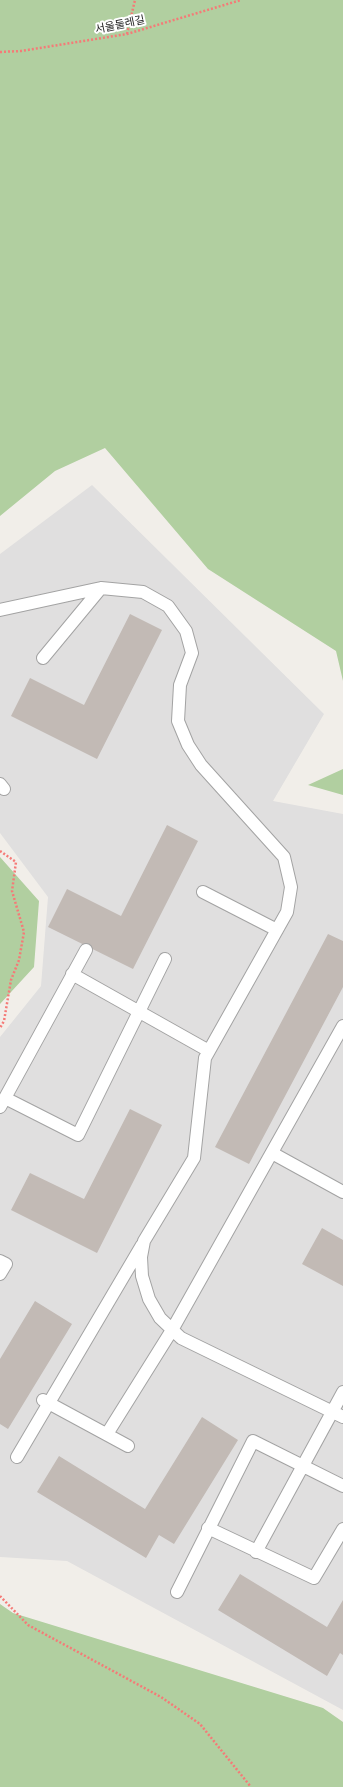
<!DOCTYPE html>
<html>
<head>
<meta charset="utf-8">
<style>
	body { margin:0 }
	canvas { display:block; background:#f1eee9 }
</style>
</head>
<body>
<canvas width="343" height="1787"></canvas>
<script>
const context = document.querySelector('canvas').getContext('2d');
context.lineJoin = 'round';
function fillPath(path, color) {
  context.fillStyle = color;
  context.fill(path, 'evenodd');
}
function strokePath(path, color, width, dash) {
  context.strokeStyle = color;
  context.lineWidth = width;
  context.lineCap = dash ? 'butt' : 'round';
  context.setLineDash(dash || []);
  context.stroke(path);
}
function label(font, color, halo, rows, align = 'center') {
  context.font = font + ' Rubik,"Noto Sans KR",sans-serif';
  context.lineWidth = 4;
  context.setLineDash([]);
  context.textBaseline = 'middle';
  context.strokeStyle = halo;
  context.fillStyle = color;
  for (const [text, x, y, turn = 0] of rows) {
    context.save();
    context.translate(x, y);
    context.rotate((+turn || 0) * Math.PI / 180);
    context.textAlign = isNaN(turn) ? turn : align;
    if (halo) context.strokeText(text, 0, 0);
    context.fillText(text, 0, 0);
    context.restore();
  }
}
fillPath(new Path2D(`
	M 92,485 L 324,714 L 273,801 L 343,814 L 343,1710 L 67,1561 L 0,1557 L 0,1037 L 41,986 L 48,897 L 0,833 L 0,554 Z`), '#e0dfdf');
fillPath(new Path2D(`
	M 0,0 L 343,0 L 343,681 L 336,651 L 208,569 L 105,448 L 55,471 L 0,516 Z
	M 343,769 L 343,795 L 308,785 Z
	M 0,857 L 39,901 L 34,967 L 0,1004 Z
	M 0,1604 L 13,1613 L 323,1708 L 343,1722 L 343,1787 L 0,1787 Z`), '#b1cfa0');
fillPath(new Path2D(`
	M 130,614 L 162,630 L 97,759 L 11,716 L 30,678 L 84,705 Z
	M 167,825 L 198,841 L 133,969 L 48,927 L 67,889 L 121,916 Z
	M 328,934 L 343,941 L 343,987 L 249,1164 L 215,1147 Z
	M 130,1109 L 162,1125 L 97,1253 L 11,1210 L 30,1173 L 84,1199 Z
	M 322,1228 L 343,1240 L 343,1286 L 302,1264 Z
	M 35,1301 L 72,1324 L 8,1429 L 0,1424 L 0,1359 Z
	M 202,1417 L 238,1440 L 174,1544 L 159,1535 L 146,1558 L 37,1492 L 59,1456 L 145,1509 Z
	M 240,1574 L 327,1627 L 343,1600 L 343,1655 L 340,1653 L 327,1676 L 218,1610 Z`), '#c2bab5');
const lane = new Path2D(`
	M 0,610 L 101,588 L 143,592 L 168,606 L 186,631 L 192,653 L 180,685 L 178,721 L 188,745 L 201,765 L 284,857 L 291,887 L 287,912 L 205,1058 L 194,1158 L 144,1241 L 141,1257 L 142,1276 L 149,1299 L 160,1318 L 181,1338 L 343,1417
	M 43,658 L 101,588
	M 0,784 L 4,789
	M 203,892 L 277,930
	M 72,974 L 209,1051
	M 5,1098 L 78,1135 L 165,959
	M 0,1107 L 86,950
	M 272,1153 L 343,1192
	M 0,1261 L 6,1264 L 0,1274
	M 43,1400 L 128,1446
	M 107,1434 L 172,1330 L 343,1026
	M 17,1457 L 142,1245
	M 208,1528 L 314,1578 L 343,1529
	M 256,1552 L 343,1392
	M 177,1592 L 253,1441 L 343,1486`);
strokePath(lane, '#a3a3a3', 14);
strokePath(new Path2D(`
	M 127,34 L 135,0
	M 0,52 L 21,51 L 127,34 L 241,0
	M 0,851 L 16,862 L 12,891 L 24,932 L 19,960 L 11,980 L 4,1021 L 0,1028
	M 0,1596 L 28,1625 L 161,1697 L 200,1724 L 251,1787`), '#f57a77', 2.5, [2, 2]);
strokePath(lane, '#fff', 12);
label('11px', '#222', '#fff', [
	["서울둘레길",120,25,-12]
]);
</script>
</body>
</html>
